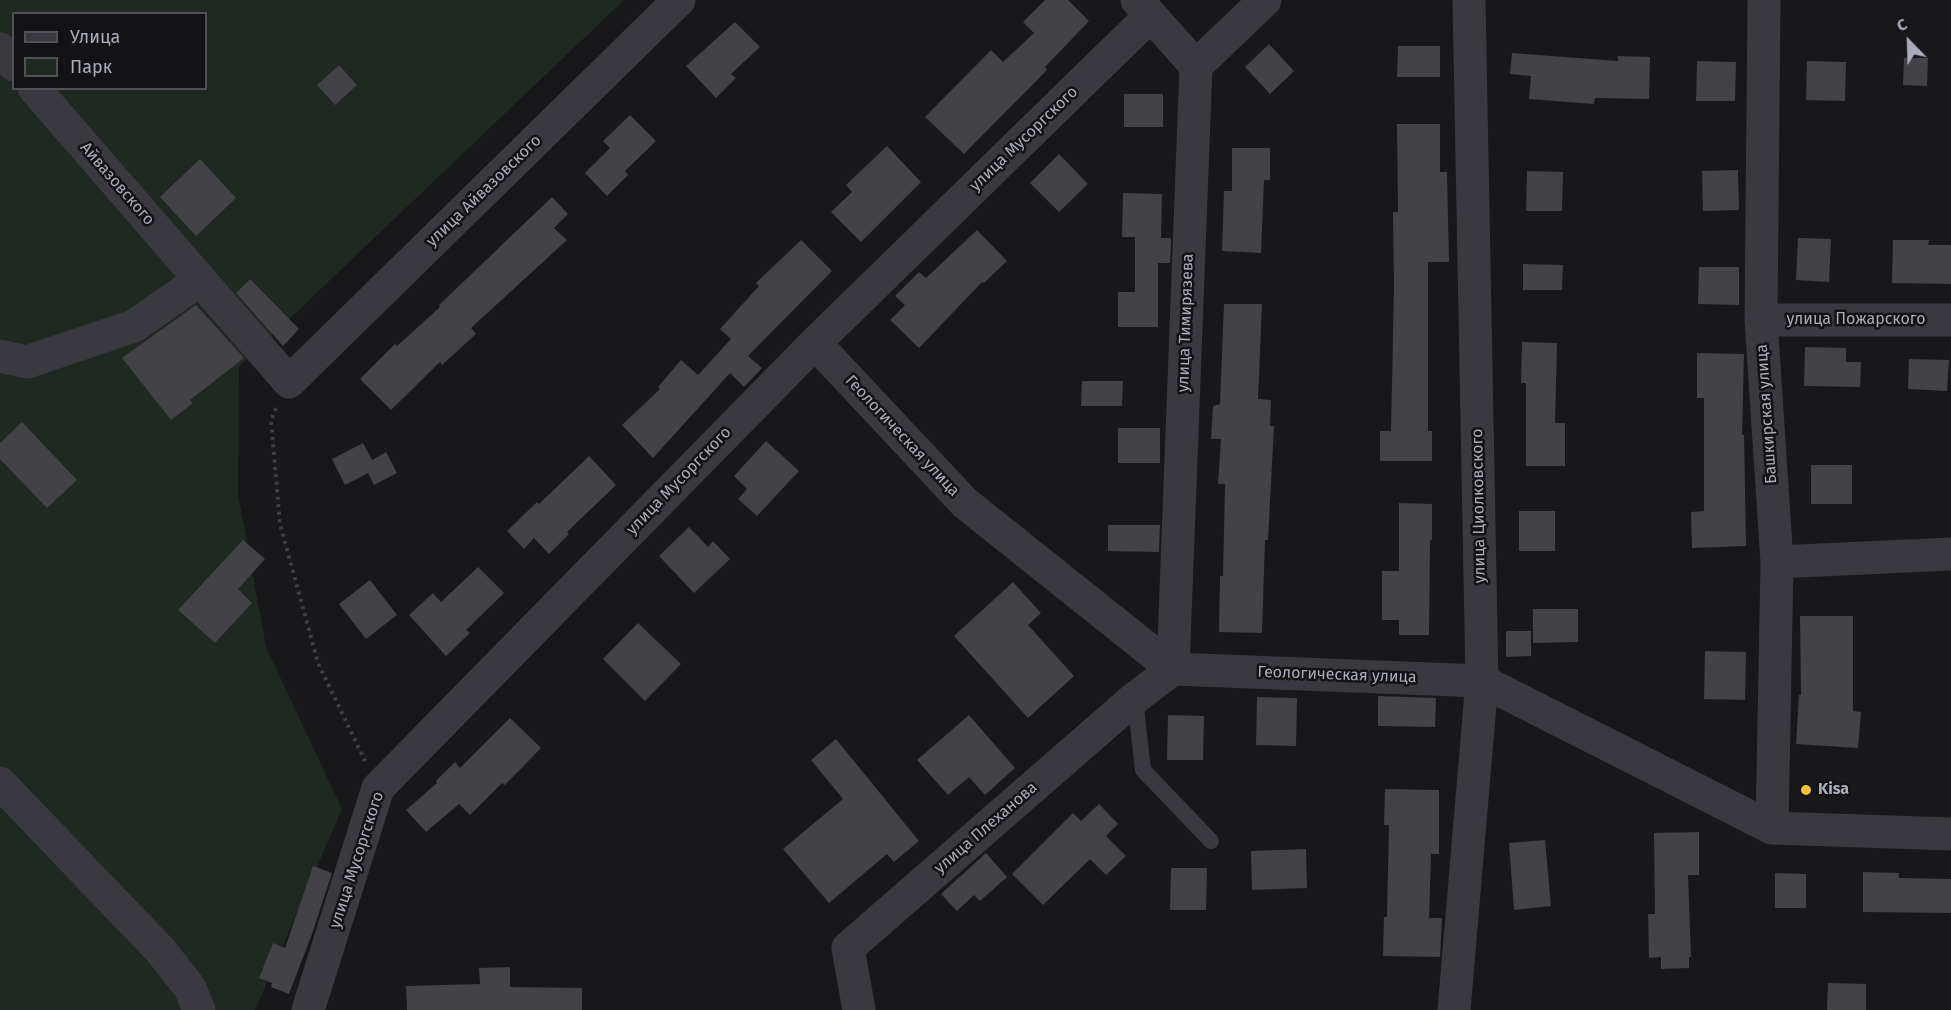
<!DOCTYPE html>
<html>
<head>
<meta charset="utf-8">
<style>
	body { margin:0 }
	#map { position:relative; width:1951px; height:1010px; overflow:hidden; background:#18181a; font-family:"Fira Sans",sans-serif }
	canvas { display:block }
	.legend { position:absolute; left:12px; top:12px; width:195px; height:78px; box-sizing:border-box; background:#131315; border:2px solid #4f5157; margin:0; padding:8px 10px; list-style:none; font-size:18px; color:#aaadb9 }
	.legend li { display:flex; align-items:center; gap:12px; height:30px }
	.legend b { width:30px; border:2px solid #4f5157 }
	.north { position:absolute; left:1879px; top:12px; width:60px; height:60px; -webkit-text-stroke:4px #131315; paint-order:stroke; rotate:337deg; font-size:16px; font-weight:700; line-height:24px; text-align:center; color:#aaadb9 }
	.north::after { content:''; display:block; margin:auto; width:21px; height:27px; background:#aaadb9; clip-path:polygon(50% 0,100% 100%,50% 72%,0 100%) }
</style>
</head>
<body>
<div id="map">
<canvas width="1951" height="1010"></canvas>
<ul class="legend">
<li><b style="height:8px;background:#39393f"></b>Улица</li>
<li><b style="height:16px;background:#1f2821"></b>Парк</li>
</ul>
<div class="north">С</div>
</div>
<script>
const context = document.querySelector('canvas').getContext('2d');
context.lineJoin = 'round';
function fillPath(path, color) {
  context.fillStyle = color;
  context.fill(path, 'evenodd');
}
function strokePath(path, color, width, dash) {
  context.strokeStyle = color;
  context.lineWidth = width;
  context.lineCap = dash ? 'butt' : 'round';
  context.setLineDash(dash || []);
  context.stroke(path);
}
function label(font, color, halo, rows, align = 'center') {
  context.font = font + ' "Fira Sans",sans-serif';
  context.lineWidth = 5;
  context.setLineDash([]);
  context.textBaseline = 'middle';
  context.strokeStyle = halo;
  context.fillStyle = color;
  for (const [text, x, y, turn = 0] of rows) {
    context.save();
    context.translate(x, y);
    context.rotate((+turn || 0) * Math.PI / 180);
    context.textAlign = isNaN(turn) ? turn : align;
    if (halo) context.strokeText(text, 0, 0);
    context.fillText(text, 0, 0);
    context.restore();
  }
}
fillPath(new Path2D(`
	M 0,0 L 624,0 L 239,367 L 238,494 L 266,647 L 342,809 L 255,1010 L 0,1010 ZM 14,14 L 206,14 L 206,88 L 14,88 Z`), '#1f2821');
fillPath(new Path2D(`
	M 1045,0 L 1068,0 L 1089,21 L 1045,67 L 1047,70 L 964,154 L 925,117 L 991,50 L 1003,62 L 1034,33 L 1023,22 Z
	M 735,22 L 760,47 L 731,74 L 736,78 L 716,98 L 686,66 Z
	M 1269,44 L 1294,71 L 1270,94 L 1245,67 Z
	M 1398,46 L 1440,46 L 1440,77 L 1397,77 Z
	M 1512,53 L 1618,61 L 1618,56 L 1650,57 L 1649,99 L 1595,98 L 1594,104 L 1529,99 L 1531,76 L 1510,74 Z
	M 1904,58 L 1928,58 L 1927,86 L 1903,85 Z
	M 1697,61 L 1736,62 L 1735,101 L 1696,101 Z
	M 1807,61 L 1846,62 L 1845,101 L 1806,100 Z
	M 339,65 L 357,85 L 335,105 L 317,85 Z
	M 1124,94 L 1163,94 L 1163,127 L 1124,127 Z
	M 630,115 L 656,141 L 625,171 L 628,175 L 607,196 L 585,173 L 610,148 L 603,141 Z
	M 1397,124 L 1440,124 L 1440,172 L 1447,172 L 1449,262 L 1428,262 L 1428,431 L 1432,431 L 1432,461 L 1380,461 L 1380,431 L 1391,431 L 1394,287 L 1393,212 L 1398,212 Z
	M 887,146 L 921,182 L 861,242 L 831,212 L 852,192 L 846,185 Z
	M 1232,148 L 1270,148 L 1270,180 L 1264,180 L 1261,253 L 1222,251 L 1224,191 L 1232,191 Z
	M 1059,154 L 1088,184 L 1059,212 L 1030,183 Z
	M 200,159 L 236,198 L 196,236 L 160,197 Z
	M 1738,170 L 1739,210 L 1703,211 L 1702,171 Z
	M 1527,171 L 1563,172 L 1562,211 L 1526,211 Z
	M 1123,193 L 1162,194 L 1161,238 L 1171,238 L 1171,241 L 1170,263 L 1158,263 L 1158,327 L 1118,327 L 1118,292 L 1135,292 L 1135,237 L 1122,237 Z
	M 552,197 L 568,214 L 554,228 L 567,240 L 471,328 L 476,334 L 442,365 L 440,362 L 391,410 L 360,379 L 395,344 L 397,346 L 440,307 L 439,305 Z
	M 977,230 L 1007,261 L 984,283 L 982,282 L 919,348 L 890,320 L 905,305 L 895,296 L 919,272 L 926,278 Z
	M 1798,238 L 1831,239 L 1829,282 L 1796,280 Z
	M 801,240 L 832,271 L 748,356 L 762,368 L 744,387 L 730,373 L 653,458 L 622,425 L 660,389 L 658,387 L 681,360 L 698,375 L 731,339 L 720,329 L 759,286 L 756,283 Z
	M 1893,240 L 1929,240 L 1928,245 L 1951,245 L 1951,284 L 1892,283 Z
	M 1523,264 L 1563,265 L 1562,290 L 1523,290 Z
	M 1699,267 L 1739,267 L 1739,305 L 1698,304 Z
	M 250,279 L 299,329 L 283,346 L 236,293 Z
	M 1224,304 L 1262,304 L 1258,399 L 1271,400 L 1270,426 L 1274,426 L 1268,540 L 1265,540 L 1262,633 L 1219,632 L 1220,576 L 1223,576 L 1225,484 L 1218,484 L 1221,439 L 1211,439 L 1213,406 L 1220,404 Z
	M 196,305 L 244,358 L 190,400 L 193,403 L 171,420 L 122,358 Z
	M 1522,342 L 1557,343 L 1555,423 L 1565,423 L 1565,466 L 1526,466 L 1526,383 L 1521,383 Z
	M 1805,347 L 1846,348 L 1846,362 L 1861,362 L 1860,387 L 1804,386 Z
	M 1697,353 L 1744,354 L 1742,435 L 1744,435 L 1746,546 L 1692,548 L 1691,512 L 1704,511 L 1704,398 L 1697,398 Z
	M 1909,359 L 1949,360 L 1947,391 L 1908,389 Z
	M 1082,381 L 1123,381 L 1122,406 L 1081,406 Z
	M 22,422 L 77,480 L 47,508 L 0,459 L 0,443 Z
	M 1118,428 L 1160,428 L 1160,463 L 1118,463 Z
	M 766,441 L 799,471 L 757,516 L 738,499 L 747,489 L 734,476 Z
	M 363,443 L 372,460 L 386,452 L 397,473 L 374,485 L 368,473 L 345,485 L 332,459 Z
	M 589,456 L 616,485 L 567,532 L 569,534 L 549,554 L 534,538 L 524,549 L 507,531 L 537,502 L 539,504 Z
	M 1811,465 L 1852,465 L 1852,504 L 1811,504 Z
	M 1399,503 L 1432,504 L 1432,540 L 1430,540 L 1429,635 L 1399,635 L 1399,620 L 1382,620 L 1382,571 L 1399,571 Z
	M 1519,511 L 1555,511 L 1555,551 L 1519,551 Z
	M 1108,525 L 1160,525 L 1159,552 L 1108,551 Z
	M 689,527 L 708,547 L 713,541 L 730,559 L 694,593 L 659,556 Z
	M 243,540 L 265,559 L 238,589 L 252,603 L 215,643 L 178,610 Z
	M 478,567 L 504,593 L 466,630 L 470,633 L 446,656 L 409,615 L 433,593 L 441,602 Z
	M 370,580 L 397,615 L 366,639 L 339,604 Z
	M 1013,582 L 1041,613 L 1028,625 L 1074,676 L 1028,718 L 954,636 Z
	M 1533,609 L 1578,609 L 1578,642 L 1533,643 Z
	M 1800,616 L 1853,616 L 1853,711 L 1861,712 L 1858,748 L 1796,744 L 1799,695 L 1801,695 Z
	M 638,623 L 681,664 L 645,701 L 603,659 Z
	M 1506,631 L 1531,631 L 1531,656 L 1506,657 Z
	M 1705,651 L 1746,652 L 1745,700 L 1704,699 Z
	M 1378,696 L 1436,698 L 1435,727 L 1378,726 Z
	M 1257,697 L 1297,698 L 1296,746 L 1256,745 Z
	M 969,715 L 1015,768 L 985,795 L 969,777 L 948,795 L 917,760 Z
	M 1168,715 L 1204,716 L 1203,760 L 1167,760 Z
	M 510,718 L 541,748 L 505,785 L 502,783 L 470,815 L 459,804 L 426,832 L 406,810 L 437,783 L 436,781 L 455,762 L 460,768 Z
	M 836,739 L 919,841 L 894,862 L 887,854 L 829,903 L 783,849 L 843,799 L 811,760 Z
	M 1385,789 L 1439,790 L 1439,854 L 1431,854 L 1429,918 L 1442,918 L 1440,957 L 1383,956 L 1384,917 L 1387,917 L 1389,825 L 1384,825 Z
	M 1099,804 L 1118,824 L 1106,836 L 1126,856 L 1106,875 L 1090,859 L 1043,905 L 1012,874 L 1073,813 L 1081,821 Z
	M 1699,832 L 1699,875 L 1688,875 L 1691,957 L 1689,957 L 1689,968 L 1661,969 L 1661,957 L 1649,958 L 1648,914 L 1655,914 L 1654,833 Z
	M 1545,840 L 1551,906 L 1514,910 L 1509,843 Z
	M 1306,849 L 1307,888 L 1252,890 L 1251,851 Z
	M 986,853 L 1007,877 L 980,901 L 974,895 L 957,911 L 941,894 Z
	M 313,866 L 332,873 L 312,934 L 289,994 L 271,987 L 272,983 L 259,978 L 273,943 L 285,948 Z
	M 1171,868 L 1207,868 L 1206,910 L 1170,910 Z
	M 1863,872 L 1899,873 L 1899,878 L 1951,879 L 1951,913 L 1863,912 Z
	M 1775,873 L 1806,874 L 1806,908 L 1775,908 Z
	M 510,967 L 510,987 L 582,988 L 582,1010 L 407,1010 L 406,986 L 480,984 L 479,968 Z
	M 1828,983 L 1866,984 L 1866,1010 L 1827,1010 Z`), '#424247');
strokePath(new Path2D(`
	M 276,408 L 271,420 L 280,524 L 318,663 L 365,761`), '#3e4046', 4, [3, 4.5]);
strokePath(new Path2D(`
	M 1135,698 L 1143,770 L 1211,841`), '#39393f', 16);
strokePath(new Path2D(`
	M 1764,0 L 1761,320 L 1777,562 L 1772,828
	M 0,49 L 14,65
	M 1196,66 L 1265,0
	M 34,88 L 289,382 L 679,0
	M 1761,320 L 1951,320
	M 815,343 L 965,503 L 1173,669 L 1482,681 L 1772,828 L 1951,834
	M 0,356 L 27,362 L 134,326 L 200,280
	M 1777,562 L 1951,554
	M 0,783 L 161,951 L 190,988 L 199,1010
	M 308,1010 L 378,788 L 815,343 L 1150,16
	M 859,1010 L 848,948 L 1135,698 L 1173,669 L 1196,66 L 1137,0
	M 1454,1010 L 1482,681 L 1469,0`), '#39393f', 33);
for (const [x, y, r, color] of [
	[1806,790,6,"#f3c136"]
]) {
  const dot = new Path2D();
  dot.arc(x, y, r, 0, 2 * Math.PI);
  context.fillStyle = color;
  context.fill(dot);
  strokePath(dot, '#131315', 2);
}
label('16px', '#aaadb9', '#131315', [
	["улица Мусоргского",1024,139,-44],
	["Айвазовского",117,184,49],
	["улица Айвазовского",484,191,-44],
	["улица Пожарского",1856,320],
	["улица Тимирязева",1186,323,-88],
	["Башкирская улица",1767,414,-94],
	["Геологическая улица",902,436,47],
	["улица Мусоргского",679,481,-46],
	["улица Циолковского",1479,506,-91],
	["Геологическая улица",1337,675,2],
	["улица Плеханова",986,828,-41],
	["улица Мусоргского",357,860,-72]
]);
label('bold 16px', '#aaadb9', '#131315', [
	["Kisa",1818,790]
], 'left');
</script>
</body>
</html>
